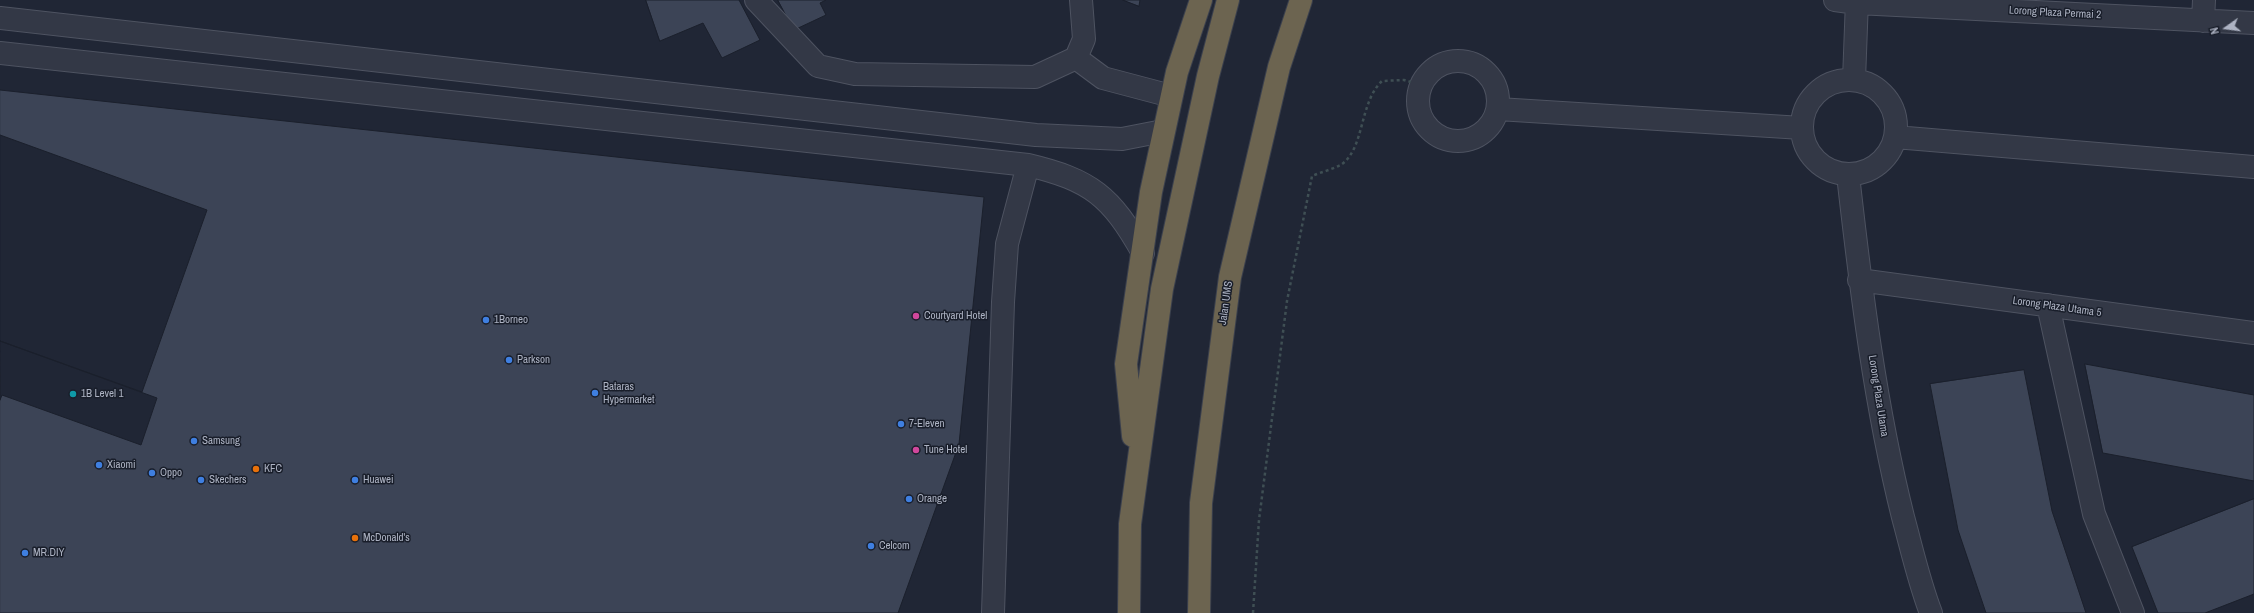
<!DOCTYPE html>
<html>
<head>
<meta charset="utf-8">
<style>
	body { margin:0 }
	#map { position:relative; width:2254px; height:613px; overflow:hidden; background:#202635; font-family:"Archivo Narrow",sans-serif }
	canvas { display:block }
	.north { position:absolute; left:2206px; top:8px; width:40px; height:40px; -webkit-text-stroke:3px #191e2a; paint-order:stroke; rotate:256deg; font-size:11px; font-weight:700; line-height:16px; text-align:center; color:#adb3c3 }
	.north::after { content:''; display:block; margin:auto; width:14px; height:18px; background:#adb3c3; clip-path:polygon(50% 0,100% 100%,50% 72%,0 100%) }
</style>
</head>
<body>
<div id="map">
<canvas width="2254" height="613"></canvas>
<div class="north">N</div>
</div>
<script>
const context = document.querySelector('canvas').getContext('2d');
context.lineJoin = 'round';
function fillPath(path, color) {
  context.fillStyle = color;
  context.fill(path, 'evenodd');
}
function strokePath(path, color, width, dash) {
  context.strokeStyle = color;
  context.lineWidth = width;
  context.lineCap = dash ? 'butt' : 'round';
  context.setLineDash(dash || []);
  context.stroke(path);
}
function label(font, color, halo, rows, align = 'center') {
  context.font = font + ' "Archivo Narrow",sans-serif';
  context.lineWidth = 3;
  context.setLineDash([]);
  context.textBaseline = 'middle';
  context.strokeStyle = halo;
  context.fillStyle = color;
  for (const [text, x, y, turn = 0] of rows) {
    context.save();
    context.translate(x, y);
    context.rotate((+turn || 0) * Math.PI / 180);
    context.textAlign = isNaN(turn) ? turn : align;
    if (halo) context.strokeText(text, 0, 0);
    context.fillText(text, 0, 0);
    context.restore();
  }
}
const building = new Path2D(`
	M 646,0 L 739,0 L 760,40 L 722,58 L 703,23 L 660,41 Z
	M 778,0 L 826,0 L 820,3 L 826,15 L 794,30 Z
	M 1123,0 L 1140,0 L 1139,6 Z
	M 0,90 L 984,197 L 959,444 L 898,613 L 0,613 Z
	M 0,135 L 207,210 L 142,392 L 0,341 Z
	M 0,341 L 157,398 L 141,445 L 2,395 L 0,400 Z
	M 2085,364 L 2254,395 L 2254,481 L 2103,453 Z
	M 2024,370 L 2052,511 L 2086,613 L 1986,613 L 1958,530 L 1930,384 Z
	M 2254,499 L 2254,594 L 2205,613 L 2158,613 L 2132,547 Z`);
fillPath(building, '#3c4456');
strokePath(building, '#1b202c', 1);
const minor = new Path2D(`
	M 756,0 L 818,66 L 855,74 L 1035,77 L 1076,58 L 1084,39 L 1081,0
	M 1835,0 L 1857,3 L 2254,23
	M 0,18 L 1036,135 L 1122,139 L 1163,131
	M 2203,21 L 2204,0
	M 0,53 L 1028,165 C 1091,180 1111,196 1143,253
	M 1076,58 L 1103,78 L 1171,96
	M1418 101a40 40 0 1 1 80 0a40 40 0 1 1-80 0Z
	M1802 127a47 47 0 1 1 94 0a47 47 0 1 1-94 0Z
	M 1854,80 L 1857,0
	M 1498,109 L 1802,128
	M 1895,137 L 2254,167
	M 1848,175 C 1861,290 1875,405 1903,517 C 1912,550 1919,582 1931,613
	M 1859,280 L 2254,333
	M 2048,305 L 2094,514 L 2133,613
	M 993,613 L 1003,302 L 1007,244 L 1028,165`);
const highway = new Path2D(`
	M 1133,436 L 1126,364 L 1151,192 L 1177,72 L 1201,0
	M 1129,613 L 1130,524 L 1162,289 L 1208,76 L 1228,0
	M 1199,613 L 1201,503 L 1230,277 L 1279,67 L 1301,0`);
strokePath(minor, '#4e5361', 24);
strokePath(highway, '#3b404d', 24);
strokePath(new Path2D(`
	M 1253,613 L 1259,520 L 1287,301 L 1312,176 C 1321,172 1334,169 1342,164 C 1365,147 1359,103 1382,81 L 1404,80 L 1421,85`), '#3f4f54', 2.5, [3, 3]);
strokePath(minor, '#333846', 22);
strokePath(highway, '#6c6450', 22);
for (const [x, y, r, color] of [
	[916,316,4,"#d1479c"],
	[486,320,4,"#3f7fe0"],
	[509,360,4,"#3f7fe0"],
	[595,393,4,"#3f7fe0"],
	[73,394,4,"#0f9aa8"],
	[901,424,4,"#3f7fe0"],
	[194,441,4,"#3f7fe0"],
	[916,450,4,"#d1479c"],
	[99,465,4,"#3f7fe0"],
	[256,469,4,"#e8710a"],
	[152,473,4,"#3f7fe0"],
	[201,480,4,"#3f7fe0"],
	[355,480,4,"#3f7fe0"],
	[909,499,4,"#3f7fe0"],
	[355,538,4,"#e8710a"],
	[871,546,4,"#3f7fe0"],
	[25,553,4,"#3f7fe0"]
]) {
  const dot = new Path2D();
  dot.arc(x, y, r, 0, 2 * Math.PI);
  context.fillStyle = color;
  context.fill(dot);
  strokePath(dot, '#191e2a', 1.5);
}
label('11px', '#adb3c3', '#191e2a', [
	["Lorong Plaza Permai 2",2055,13,3],
	["Jalan UMS",1226,303,-82],
	["Lorong Plaza Utama 5",2057,307,8],
	["Lorong Plaza Utama",1878,396,81]
]);
label('11px', '#adb3c3', '#191e2a', [
	["Courtyard Hotel",924,316],
	["1Borneo",494,320],
	["Parkson",517,360],
	["Bataras",603,387],
	["Hypermarket",603,400],
	["1B Level 1",81,394],
	["7-Eleven",909,424],
	["Samsung",202,441],
	["Tune Hotel",924,450],
	["Xiaomi",107,465],
	["KFC",264,469],
	["Oppo",160,473],
	["Skechers",209,480],
	["Huawei",363,480],
	["Orange",917,499],
	["McDonald's",363,538],
	["Celcom",879,546],
	["MR.DIY",33,553]
], 'left');
</script>
</body>
</html>
